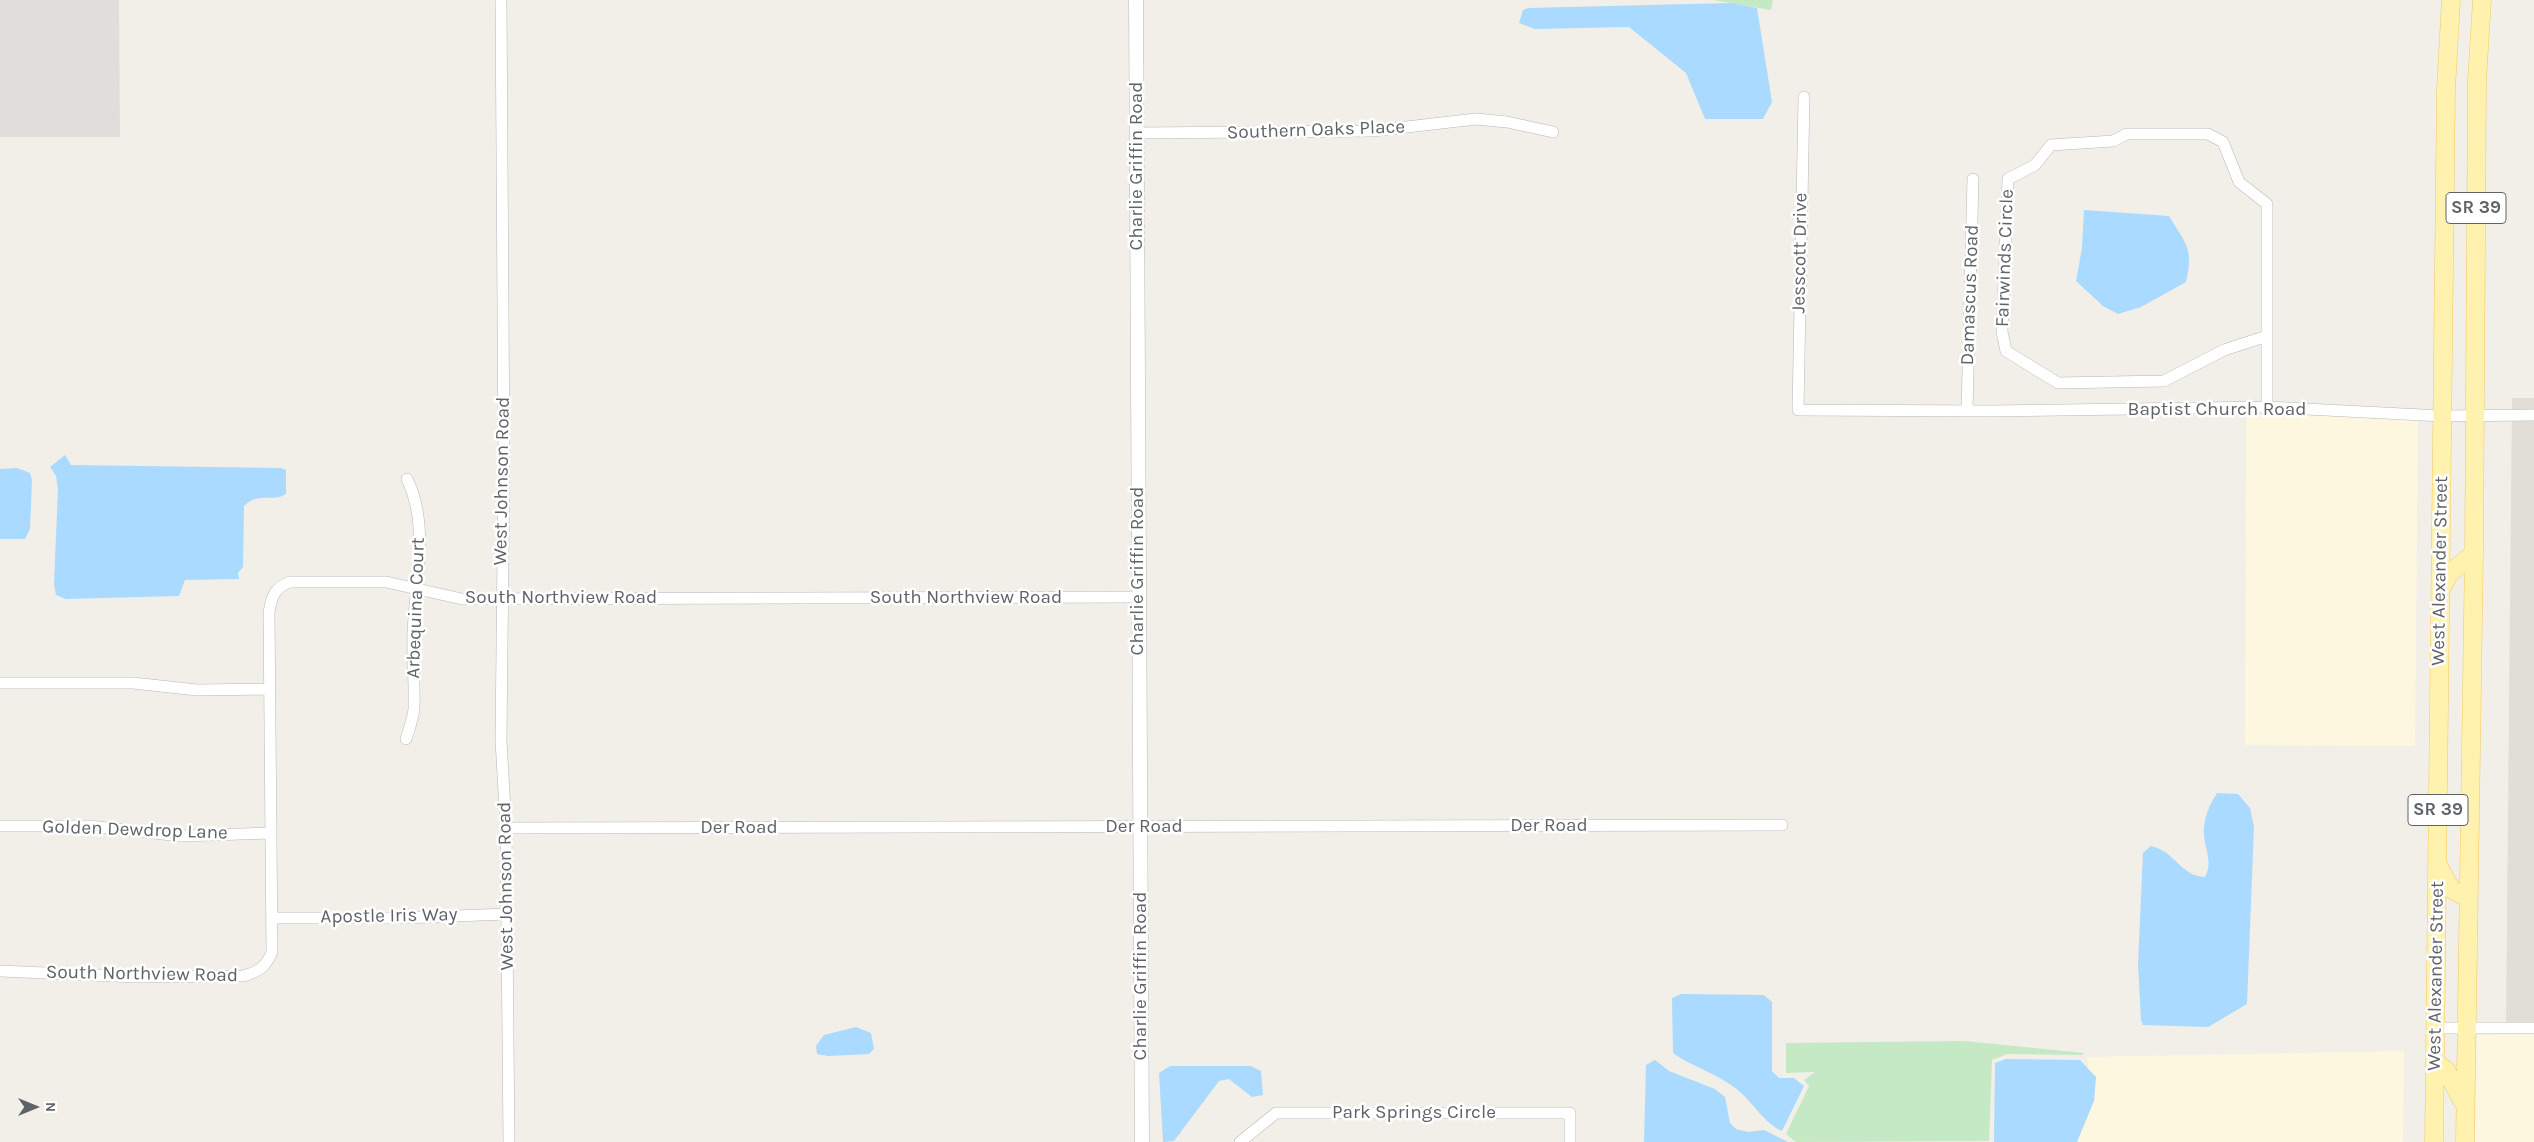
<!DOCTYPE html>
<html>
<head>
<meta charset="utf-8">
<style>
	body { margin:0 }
	#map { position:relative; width:2534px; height:1142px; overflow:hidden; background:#f1efe8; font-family:Karla,sans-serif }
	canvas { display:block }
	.north { position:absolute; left:10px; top:1082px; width:50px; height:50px; -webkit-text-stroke:4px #fff; paint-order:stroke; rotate:90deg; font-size:14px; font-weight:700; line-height:20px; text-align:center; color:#5f6368 }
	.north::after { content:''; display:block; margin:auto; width:18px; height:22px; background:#5f6368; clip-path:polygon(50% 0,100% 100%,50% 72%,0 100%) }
</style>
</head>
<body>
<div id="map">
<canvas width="2534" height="1142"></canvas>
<div class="north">N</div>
</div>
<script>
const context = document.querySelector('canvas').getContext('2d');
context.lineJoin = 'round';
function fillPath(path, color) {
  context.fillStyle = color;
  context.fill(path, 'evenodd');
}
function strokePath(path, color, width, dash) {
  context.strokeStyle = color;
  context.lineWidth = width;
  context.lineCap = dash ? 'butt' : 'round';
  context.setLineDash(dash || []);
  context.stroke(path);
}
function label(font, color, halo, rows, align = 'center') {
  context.font = font + ' Karla,sans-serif';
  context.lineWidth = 5;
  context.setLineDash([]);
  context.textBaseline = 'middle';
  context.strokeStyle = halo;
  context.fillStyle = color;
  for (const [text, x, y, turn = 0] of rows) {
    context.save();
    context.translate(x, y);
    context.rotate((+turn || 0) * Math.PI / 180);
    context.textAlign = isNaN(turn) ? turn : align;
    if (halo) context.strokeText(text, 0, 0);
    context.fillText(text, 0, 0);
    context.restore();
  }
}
fillPath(new Path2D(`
	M 2246,414 L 2418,417 L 2415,746 L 2245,745 Z
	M 2534,1034 L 2534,1142 L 2475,1142 L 2477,1035 Z
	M 2404,1051 L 2403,1142 L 2076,1142 L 2092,1098 L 2087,1057 Z`), '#fef7e0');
fillPath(new Path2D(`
	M 0,0 L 119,0 L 120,137 L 0,137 Z`), '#e0deda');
fillPath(new Path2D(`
	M 2512,398 L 2534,398 L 2534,1023 L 2506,1023 Z`), '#e1ded6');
fillPath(new Path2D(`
	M 1713,0 L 1773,0 L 1771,10 Z
	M 1964,1041 L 2084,1053 L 2082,1055 L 2007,1054 L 1992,1060 L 1989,1141 L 1796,1142 L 1786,1134 L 1809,1086 L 1804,1080 L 1815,1072 L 1786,1073 L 1786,1043 Z`), '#c5e8c5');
fillPath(new Path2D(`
	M 1731,3 L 1757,8 L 1772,102 L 1763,119 L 1705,119 L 1686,73 L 1629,27 L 1535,29 L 1519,23 L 1523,10 L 1528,8 Z
	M 2084,210 L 2169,216 C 2186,244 2194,249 2186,282 L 2141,307 L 2118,314 L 2103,306 L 2076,281 L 2082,248 Z
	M 65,455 L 71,465 L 281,468 L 286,470 L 286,494 C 272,503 260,491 244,506 L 243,567 L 238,573 L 239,579 L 185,580 L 179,596 L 66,599 L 56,595 L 54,584 L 58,489 L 56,476 L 50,467 Z
	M 17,468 L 30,473 L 32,480 L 30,529 L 25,539 L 0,539 L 0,469 Z
	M 2217,793 L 2238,794 L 2250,808 L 2254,827 L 2247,1004 L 2208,1027 L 2143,1025 L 2141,1020 L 2138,964 L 2143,853 L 2151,846 C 2175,851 2180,876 2205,877 C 2213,862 2205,850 2204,835 C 2203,819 2209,806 2217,793 Z
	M 1681,994 L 1764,995 L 1772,1002 L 1772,1071 L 1779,1078 L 1794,1078 L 1804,1086 L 1782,1131 C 1764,1123 1755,1105 1740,1092 C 1720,1074 1694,1068 1673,1053 L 1672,998 Z
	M 856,1027 L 871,1033 L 874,1049 L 869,1054 L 828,1056 L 817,1054 L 816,1046 L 824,1035 Z
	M 2006,1059 L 2080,1060 L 2096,1077 L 2094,1101 L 2077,1142 L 1994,1142 L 1995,1063 Z
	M 1655,1060 L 1669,1071 L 1715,1089 L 1725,1097 L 1730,1123 L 1736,1129 L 1748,1132 L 1764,1130 L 1788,1142 L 1644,1142 L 1646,1065 Z
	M 1170,1066 L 1251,1066 L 1261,1071 L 1263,1095 L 1252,1097 L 1229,1079 L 1219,1081 L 1174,1141 L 1163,1142 L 1159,1073 Z`), '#aadaff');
const minor = new Path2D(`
	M 501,0 L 504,462 L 501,740 L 506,828 L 509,1142
	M 1804,97 L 1798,410 L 1991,411 L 2267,407 L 2442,416 L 2534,415
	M 1137,133 L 1372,131 L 1476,119 L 1507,122 L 1553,132
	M 2127,134 L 2208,134 L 2223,142 L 2239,182 L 2267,204 L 2267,336 L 2224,350 L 2164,381 L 2058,383 L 2006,351 L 2002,332 L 2008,179 L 2035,165 L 2051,145 L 2113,141 Z
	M 2267,336 L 2267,407
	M 1967,410 L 1973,179
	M 0,683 L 133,683 L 197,690 L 270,689
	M 406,739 C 409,729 413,719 414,709 C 415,684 412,658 413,633 C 415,583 430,525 407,479
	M 0,826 L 89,826 L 181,836 L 271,833
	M 506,828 L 1782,825
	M 272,918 L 403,918 L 507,914
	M 0,971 L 137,977 L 243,976 C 258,972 266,967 272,952 L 269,612 C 272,596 274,588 290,582 L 386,582 L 462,599 L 1138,597
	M 2435,1028 L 2534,1028
	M 1240,1142 L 1276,1113 L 1570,1113 L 1570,1142`);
const tertiary = new Path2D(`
	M 1136,0 L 1142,1142`);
const primary = new Path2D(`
	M 2441,590 L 2449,574 L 2474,553
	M 2438,865 L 2451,889 L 2468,898
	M 2435,1062 L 2446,1070 L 2463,1102
	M 2434,1142 L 2446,89 L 2451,0
	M 2465,1142 L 2474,553 L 2477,80 L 2482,0`);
strokePath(minor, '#b5b8bc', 12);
strokePath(tertiary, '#b5b8bc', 15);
strokePath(primary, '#f2c960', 19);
strokePath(minor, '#fff', 11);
strokePath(tertiary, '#fff', 14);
strokePath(primary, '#fff2af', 18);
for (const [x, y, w] of [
	[2476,208,60],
	[2438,810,60]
]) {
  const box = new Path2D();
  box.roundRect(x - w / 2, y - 15.5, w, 31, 4);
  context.fillStyle = '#fff';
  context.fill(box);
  strokePath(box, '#5f6368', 1);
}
label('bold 18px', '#5f6368', null, [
	["SR 39",2476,208],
	["SR 39",2438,810]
]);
label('19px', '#5f6368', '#fff', [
	["Southern Oaks Place",1316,130,-2],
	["Charlie Griffin Road",1137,166,-90],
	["Jesscott Drive",1800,253,-89],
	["Fairwinds Circle",2005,258,-88],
	["Damascus Road",1970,295,-88],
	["Baptist Church Road",2217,410],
	["West Johnson Road",502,481,-89],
	["Charlie Griffin Road",1138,571,-90],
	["West Alexander Street",2440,571,-89],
	["South Northview Road",561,598],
	["South Northview Road",966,598],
	["Arbequina Court",416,608,-88],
	["Der Road",1549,826],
	["Der Road",1144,827],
	["Der Road",739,828],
	["Golden Dewdrop Lane",135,830,2],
	["West Johnson Road",506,886,-91],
	["Apostle Iris Way",389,916,-1],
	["South Northview Road",142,974,1],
	["Charlie Griffin Road",1141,976,-90],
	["West Alexander Street",2436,976,-89],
	["Park Springs Circle",1414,1113]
]);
</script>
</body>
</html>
